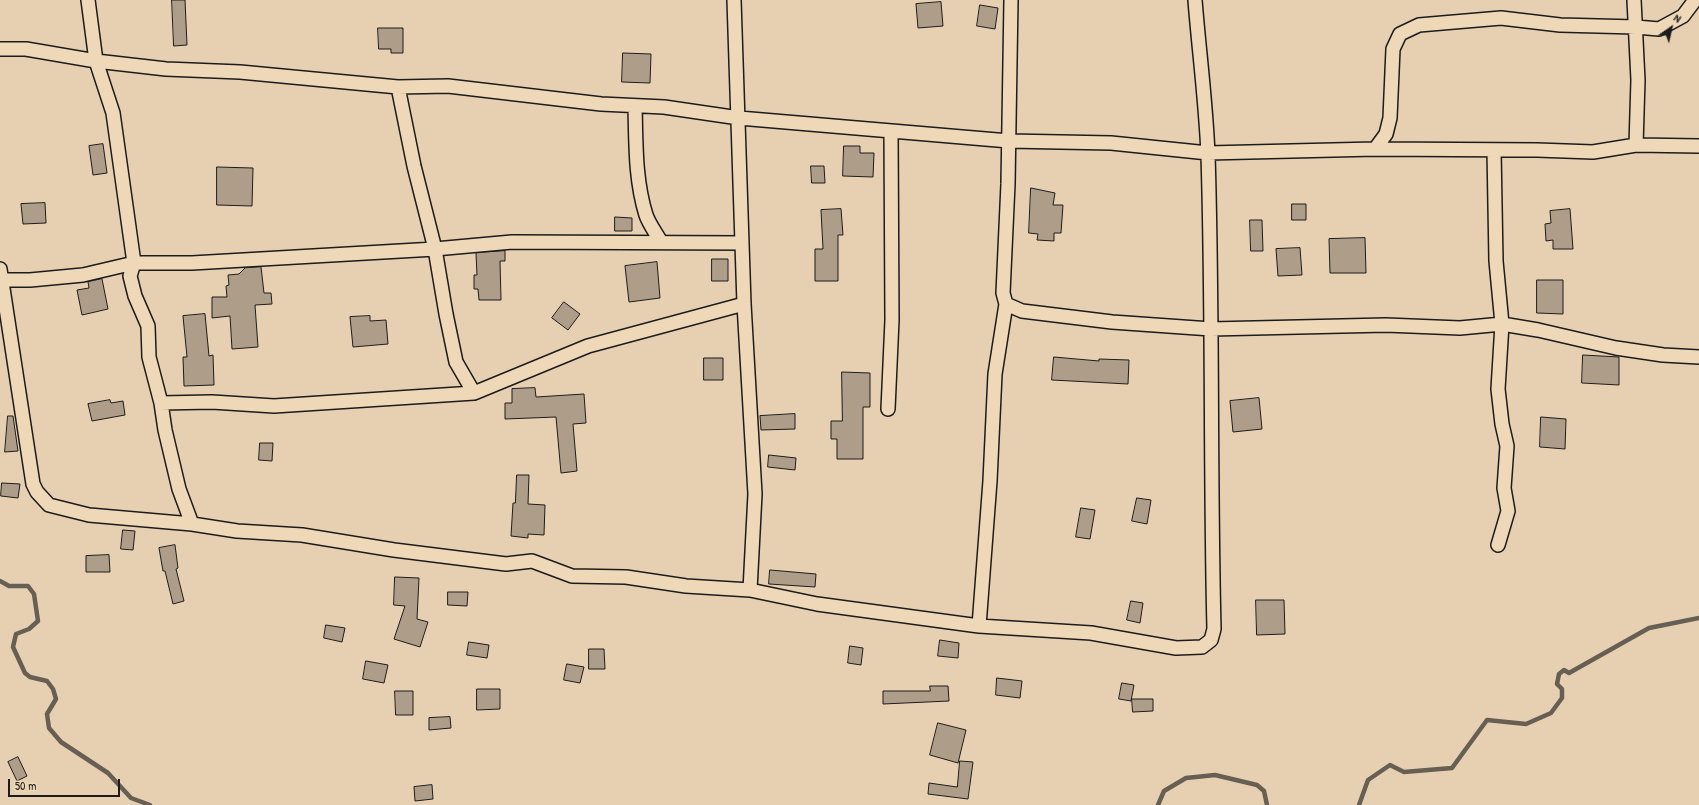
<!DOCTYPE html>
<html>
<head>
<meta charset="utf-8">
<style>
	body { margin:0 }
	#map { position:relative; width:1699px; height:805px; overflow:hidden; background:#e7d0b2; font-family:"Patrick Hand",sans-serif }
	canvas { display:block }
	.north { position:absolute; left:1651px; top:8px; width:40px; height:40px; -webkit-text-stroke:3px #efd8b8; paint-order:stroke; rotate:34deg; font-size:11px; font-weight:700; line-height:16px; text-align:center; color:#1c1c1c }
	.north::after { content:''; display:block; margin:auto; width:14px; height:18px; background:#1c1c1c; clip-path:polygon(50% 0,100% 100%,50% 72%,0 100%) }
	.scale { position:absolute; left:8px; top:779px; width:112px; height:18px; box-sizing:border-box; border:2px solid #1c1c1c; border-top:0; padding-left:5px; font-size:12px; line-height:14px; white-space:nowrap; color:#1c1c1c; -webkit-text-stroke:3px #efd8b8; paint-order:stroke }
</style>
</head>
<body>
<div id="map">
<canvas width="1699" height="805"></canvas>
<div class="north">N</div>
<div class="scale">50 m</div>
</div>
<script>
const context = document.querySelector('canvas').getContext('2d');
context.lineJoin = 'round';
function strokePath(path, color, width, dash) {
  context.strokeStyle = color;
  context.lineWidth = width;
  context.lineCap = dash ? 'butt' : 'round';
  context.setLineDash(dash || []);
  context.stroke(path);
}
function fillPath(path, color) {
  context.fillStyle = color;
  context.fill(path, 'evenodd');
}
strokePath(new Path2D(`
	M 0,581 L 9,586 L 28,586 L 34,594 L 38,621 L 29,629 L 16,634 L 13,647 L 25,673 L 30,677 L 47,681 L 53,689 L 56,699 L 47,714 L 49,728 L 61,742 L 108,773 L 131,798 L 150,805
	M 1158,805 L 1164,791 L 1186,778 L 1215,775 L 1257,785 L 1264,791 L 1267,805
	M 1359,805 L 1368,780 L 1390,765 L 1404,772 L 1452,768 L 1487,720 L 1526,724 L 1551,713 L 1562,698 L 1562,689 L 1557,684 L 1559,674 L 1564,670 L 1569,673 L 1649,628 L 1699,618`), '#675f53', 4.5);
const building = new Path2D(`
	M 172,0 L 185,0 L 187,45 L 174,46 Z
	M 941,2 L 943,26 L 918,28 L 916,4 Z
	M 980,5 L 998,8 L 995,29 L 977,26 Z
	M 378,28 L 403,28 L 403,53 L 391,53 L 391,49 L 379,49 Z
	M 623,53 L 651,54 L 650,83 L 622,82 Z
	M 103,144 L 107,173 L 93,175 L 89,146 Z
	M 844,146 L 860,146 L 860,153 L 874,153 L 873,177 L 843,176 Z
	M 811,166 L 824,166 L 825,183 L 812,183 Z
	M 217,167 L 253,168 L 252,206 L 217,205 Z
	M 1031,188 L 1055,193 L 1053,205 L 1063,205 L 1061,233 L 1054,233 L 1054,241 L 1037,240 L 1038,234 L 1029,233 Z
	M 45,203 L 46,223 L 23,224 L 21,204 Z
	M 1292,204 L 1306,204 L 1306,220 L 1292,220 Z
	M 841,209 L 843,235 L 838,235 L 838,281 L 815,281 L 815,249 L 823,249 L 821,210 Z
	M 1570,209 L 1573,249 L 1553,249 L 1553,240 L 1546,241 L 1545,224 L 1551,223 L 1550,211 Z
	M 615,217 L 632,218 L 632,231 L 615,231 Z
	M 1250,220 L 1262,220 L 1263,251 L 1251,251 Z
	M 1365,238 L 1366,273 L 1330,273 L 1329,239 Z
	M 1300,248 L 1302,275 L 1278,276 L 1276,249 Z
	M 505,251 L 505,261 L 500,261 L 501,300 L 479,300 L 478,289 L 474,289 L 474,275 L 477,275 L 476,253 Z
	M 712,259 L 728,259 L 728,281 L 712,281 Z
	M 657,262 L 660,298 L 629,302 L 625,266 Z
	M 261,267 L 264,293 L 271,293 L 272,304 L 255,305 L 258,347 L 232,349 L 230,316 L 212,318 L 212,297 L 227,297 L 226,286 L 229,285 L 228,275 L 239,274 L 245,268 Z
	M 102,279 L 108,309 L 82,315 L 77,290 L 89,288 L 88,282 Z
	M 1537,280 L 1563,280 L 1563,314 L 1537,313 Z
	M 564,302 L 580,314 L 568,330 L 552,318 Z
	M 205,314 L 209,356 L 213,355 L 214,385 L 184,386 L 183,357 L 187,357 L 183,316 Z
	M 370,316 L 370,321 L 386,320 L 388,344 L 353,347 L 350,317 Z
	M 1583,355 L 1619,357 L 1619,385 L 1582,383 Z
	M 1054,357 L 1099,361 L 1099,359 L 1129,360 L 1128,384 L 1052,380 Z
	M 704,358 L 723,358 L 723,380 L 704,380 Z
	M 842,372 L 870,373 L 870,407 L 863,407 L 863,459 L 837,459 L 837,439 L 831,439 L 831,421 L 842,421 Z
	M 535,388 L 536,397 L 584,394 L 586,423 L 573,424 L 577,471 L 561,473 L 556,417 L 505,419 L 505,403 L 512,403 L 512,389 Z
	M 1259,398 L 1262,429 L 1233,432 L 1230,401 Z
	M 110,400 L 111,403 L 123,401 L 125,415 L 92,421 L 88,404 Z
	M 795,414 L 795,429 L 761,430 L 760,416 Z
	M 8,416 L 13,416 L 18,451 L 5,452 Z
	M 1541,417 L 1566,419 L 1565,449 L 1540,447 Z
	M 260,443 L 273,443 L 272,461 L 259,460 Z
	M 769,455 L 796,458 L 795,470 L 768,467 Z
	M 517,475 L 529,475 L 528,504 L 545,505 L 544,535 L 528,534 L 528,538 L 511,536 L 513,503 L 515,503 Z
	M 2,483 L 20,484 L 18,498 L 1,496 Z
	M 1137,498 L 1151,500 L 1147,524 L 1132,521 Z
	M 1081,508 L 1095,510 L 1090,539 L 1076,537 Z
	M 123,530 L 135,531 L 133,550 L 121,549 Z
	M 175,545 L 178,568 L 176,569 L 184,601 L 173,604 L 165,571 L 163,571 L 159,548 Z
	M 109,555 L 110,572 L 86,572 L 86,556 Z
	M 770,570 L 816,574 L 815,587 L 769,584 Z
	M 395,577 L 419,578 L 417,619 L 428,622 L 420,647 L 394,639 L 405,606 L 394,605 Z
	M 448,592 L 468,592 L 467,606 L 448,605 Z
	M 1256,600 L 1284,600 L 1285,634 L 1257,635 Z
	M 1131,601 L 1143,603 L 1140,623 L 1127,620 Z
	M 326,625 L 345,628 L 342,642 L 324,638 Z
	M 940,640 L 959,643 L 958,658 L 938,656 Z
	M 469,642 L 489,645 L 487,658 L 467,655 Z
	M 850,646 L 863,648 L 861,665 L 848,663 Z
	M 589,649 L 604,649 L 605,669 L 589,669 Z
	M 366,661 L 388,665 L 384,683 L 363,679 Z
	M 567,664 L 584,667 L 580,683 L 564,680 Z
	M 997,678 L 1022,681 L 1020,698 L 996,695 Z
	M 1122,683 L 1134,685 L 1131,701 L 1119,699 Z
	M 930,686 L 948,686 L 949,701 L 883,704 L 883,691 L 930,691 Z
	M 477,689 L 500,689 L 500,709 L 477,710 Z
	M 395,691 L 413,691 L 413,715 L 396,715 Z
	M 1132,699 L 1153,699 L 1153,711 L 1133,712 Z
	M 450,717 L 451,728 L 429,730 L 429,718 Z
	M 938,723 L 966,730 L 958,763 L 930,755 Z
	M 18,757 L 27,776 L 17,781 L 8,762 Z
	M 960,761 L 973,762 L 968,799 L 928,794 L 929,783 L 957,787 Z
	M 432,785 L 433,799 L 415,801 L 414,787 Z`);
fillPath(building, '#ae9e89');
strokePath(building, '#1c1c1c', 1);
const minor = new Path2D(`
	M 88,0 L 96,61 L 113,113 L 134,263 L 130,276 L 135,296 L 148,326 L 149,357 L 161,403 L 165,430 L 179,489 L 192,524
	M 734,0 L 744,304 L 755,494 L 750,590
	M 1011,0 L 1008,184 L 1003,293 L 1006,304 L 1022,311 L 1112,322 L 1211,329 L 1386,325 L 1460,328 L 1502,324 L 1538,330 L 1616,348 L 1663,355 L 1699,357
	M 1634,0 L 1638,80 L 1636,145
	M 0,49 L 26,49 L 96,61 L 166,69 L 240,72 L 398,87 L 448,86 L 601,104 L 664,107 L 739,118 L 1009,141 L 1111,143 L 1208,153 L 1375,149 L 1537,150 L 1593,152 L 1636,145 L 1699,146
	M 398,87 L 414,166 L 435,249 L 446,314 L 456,362 L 474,393
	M 635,106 C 636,143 635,180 646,215 C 649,224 656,233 661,242
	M 1375,149 L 1386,134 L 1390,118 L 1393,49 L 1400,34 L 1419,25 L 1501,18 L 1560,25 L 1636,27 L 1659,29 L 1683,16 L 1695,0
	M 1494,150 L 1496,261 L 1502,324 L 1498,389 L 1502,424 L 1507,446 L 1504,488 L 1508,511 L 1498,545
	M 0,269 L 33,484 L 37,492 L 49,505 L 89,515 L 192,524 L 237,531 L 302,535 L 394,550 L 506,564 L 532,561 L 572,576 L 626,577 L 686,586 L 750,590 L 817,604 L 979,626 L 1091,633 L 1176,648 L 1202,647 L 1211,640 L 1214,629 C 1210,471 1213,313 1208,155 C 1206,103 1199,51 1195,0
	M 3,280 L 30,280 L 83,275 L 134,263 L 192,263 L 435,249 L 512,242 L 742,243
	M 161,403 L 212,402 L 274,406 L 474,393 L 588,346 L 744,304
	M 888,409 L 892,320 L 891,131
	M 979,626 L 990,481 L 995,374 L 1006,304`);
strokePath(minor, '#1c1c1c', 16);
strokePath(minor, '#efd8b8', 13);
</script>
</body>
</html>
